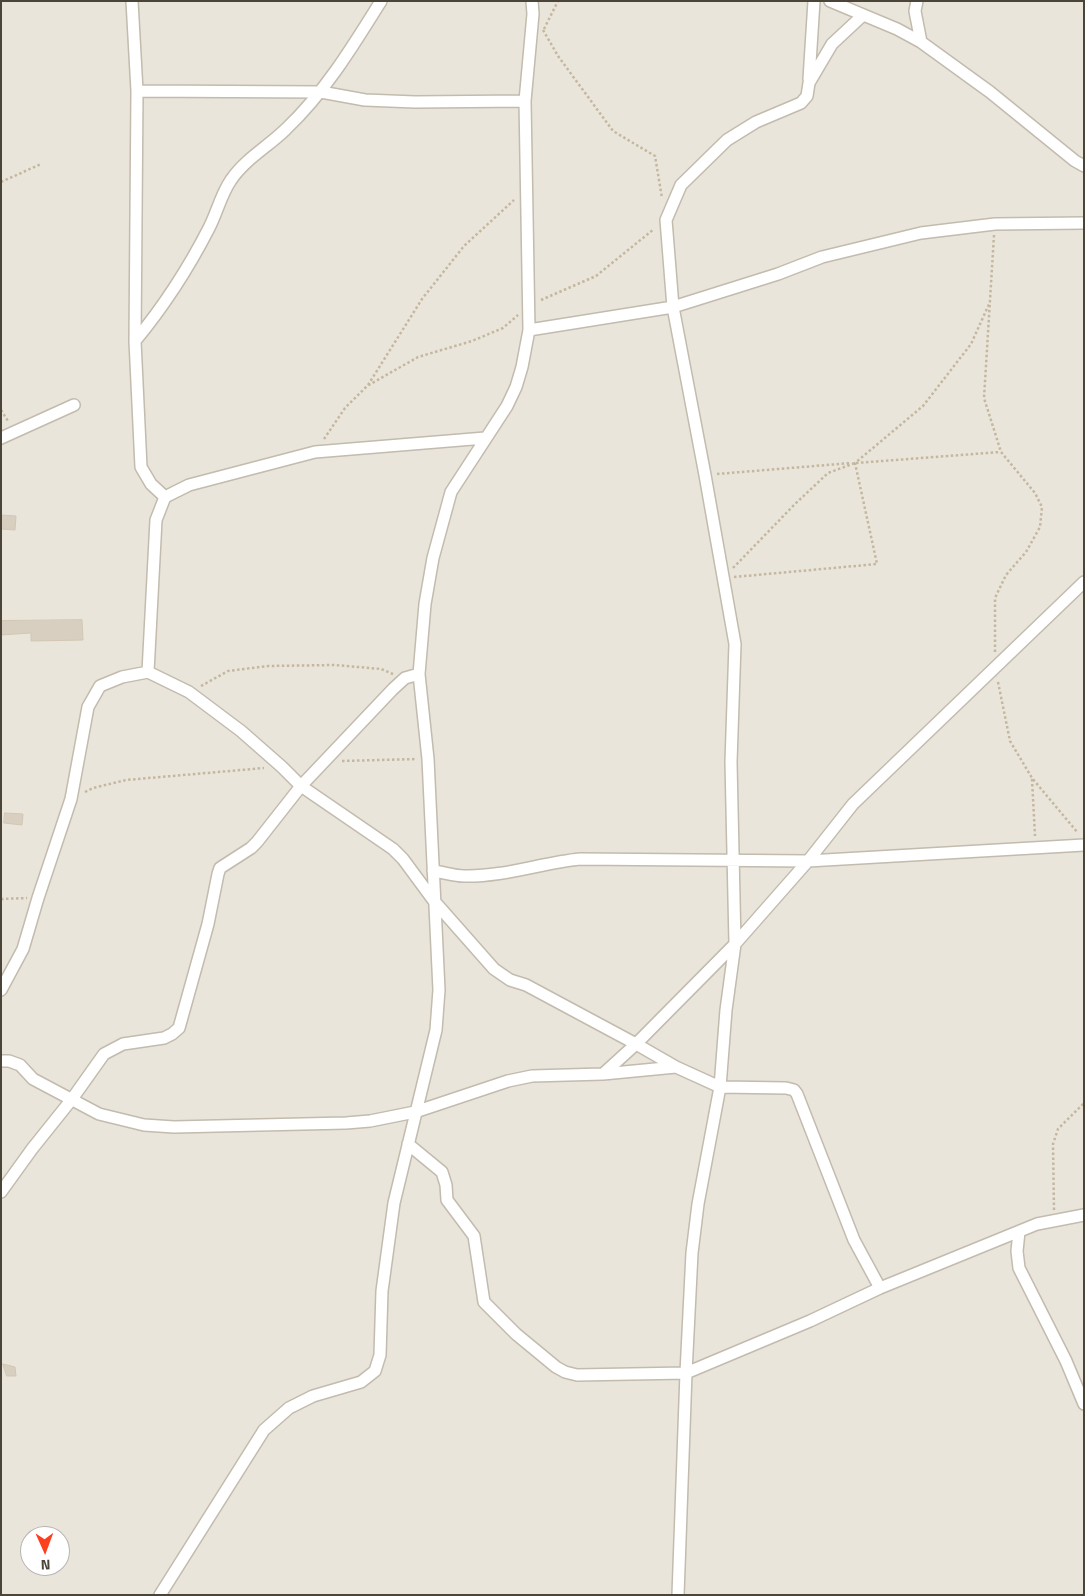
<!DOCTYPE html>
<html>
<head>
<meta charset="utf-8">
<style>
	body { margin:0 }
	#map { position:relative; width:1085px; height:1596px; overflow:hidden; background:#f6f3ec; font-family:"Titillium Web",sans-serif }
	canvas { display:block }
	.frame { position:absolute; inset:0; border:2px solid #4b4439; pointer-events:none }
	.north { position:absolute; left:20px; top:1526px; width:50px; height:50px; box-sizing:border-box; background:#fff; border:1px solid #b7b4b0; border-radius:50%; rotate:178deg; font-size:14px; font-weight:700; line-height:20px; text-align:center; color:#4b4439 }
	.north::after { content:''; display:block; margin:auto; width:18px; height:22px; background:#fc3f1d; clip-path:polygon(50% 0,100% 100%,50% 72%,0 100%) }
</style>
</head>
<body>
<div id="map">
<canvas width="1085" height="1596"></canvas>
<div class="frame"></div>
<div class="north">N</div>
</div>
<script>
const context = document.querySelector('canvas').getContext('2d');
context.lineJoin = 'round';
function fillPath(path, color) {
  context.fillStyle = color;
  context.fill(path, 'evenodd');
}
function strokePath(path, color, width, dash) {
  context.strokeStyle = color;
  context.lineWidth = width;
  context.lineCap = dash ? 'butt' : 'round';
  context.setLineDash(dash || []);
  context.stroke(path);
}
fillPath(new Path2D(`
	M 1,1 L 1084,1 L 1084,1595 L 1,1595 ZM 30,1536 L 60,1536 L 60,1566 L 30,1566 Z`), '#eae5da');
const building = new Path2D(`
	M 1,515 L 16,516 L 15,530 L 1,529 Z
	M 82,620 L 83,640 L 31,641 L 31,633 L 1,635 L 1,621 Z
	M 5,813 L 23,814 L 22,825 L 4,823 Z
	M 3,1364 L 15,1367 L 16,1376 L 7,1376 Z`);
fillPath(building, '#d8cfc1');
strokePath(building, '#d3c7b4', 1);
const minor = new Path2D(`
	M 132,1 L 137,91 L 135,341 L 141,467 L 151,484 L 165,497
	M 830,1 L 897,29 L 921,42 L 990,92 L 1075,161 L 1084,166
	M 917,1 L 915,11 L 921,42
	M 809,79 L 814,1
	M 137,91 L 321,92 L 365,100 L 415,102 L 525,101
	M 529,330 L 673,307 L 778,274 L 822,257 L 921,233 L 995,224 L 1084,223
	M 135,341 C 164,306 188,269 209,228 C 217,213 221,194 231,180 C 245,159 269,146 286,129 C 325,92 353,46 381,1
	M 1,438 L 74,405
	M 148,672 L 156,520 L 165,497 L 189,485 L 315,452 L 485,438
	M 433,871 C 443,872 454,876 464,876 C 503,877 541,863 580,859 L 808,861 L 1084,845
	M 1,990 L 23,949 L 38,898 L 71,799 L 88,707 L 100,686 L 122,677 L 148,672 L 189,692 L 241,731 L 282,767 L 301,786 L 393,849 L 403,859 L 434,901 L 494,969 L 510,980 L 526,985 L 636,1044 L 676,1067 L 720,1087 L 786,1088 L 794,1090 L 797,1094 L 854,1240 L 880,1288
	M 1,1061 L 9,1061 L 20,1065 L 33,1079 L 99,1114 L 144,1125 L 174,1127 L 346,1123 L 370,1121 L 415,1112 L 508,1081 L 532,1076 L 603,1074 L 676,1067
	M 603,1074 L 636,1044 L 735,944 L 808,861 L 853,804 L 1084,582
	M 408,1144 L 442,1172 L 446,1185 L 447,1200 L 474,1236 L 484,1302 L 516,1334 L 556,1367 L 565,1372 L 577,1375 L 686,1373 L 810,1321 L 880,1288 L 1037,1224 L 1084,1215
	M 1,1192 L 32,1149 L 72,1099 L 104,1054 L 123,1044 L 164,1038 L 172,1034 L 179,1028 L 208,924 L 218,874 L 220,868 L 251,848 L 257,842 L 301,786 L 393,689 L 405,678 L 419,674
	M 1019,1232 L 1017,1251 L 1019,1268 L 1066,1361 L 1084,1404
	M 160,1595 L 264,1430 L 289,1408 L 313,1396 L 361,1382 L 375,1371 L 380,1355 L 382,1291 L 394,1203 L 436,1030 L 439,990 L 428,759 L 419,674 L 425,604 L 433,558 L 451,492 L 507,406 L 516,387 L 522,367 L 529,330 L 525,101 L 533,14 L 532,1
	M 678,1595 L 686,1373 L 692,1253 L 698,1204 L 720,1087 L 726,1010 L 735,944 L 731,762 L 735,644 L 705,475 L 673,307 L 666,220 L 681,185 L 727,140 L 756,122 L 801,103 L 807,96 L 809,83 L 832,44 L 862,16`);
strokePath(minor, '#c2bbae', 14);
strokePath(new Path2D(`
	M 544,29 L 558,1
	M 543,30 L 558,56 L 613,131 L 655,156 L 662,198
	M 1,182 L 41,164
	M 994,235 L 984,398 L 1001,452 L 1035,493 L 1042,507 L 1040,527 L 1026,552 L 1006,575 L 995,598 L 995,652
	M 541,300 L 596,276 L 654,229
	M 368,385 L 422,299 L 464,246 L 514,200
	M 1,410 L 8,421
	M 324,439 L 345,408 L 367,386 L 418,357 L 472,341 L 503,328 L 518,315
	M 856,463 L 1000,452
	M 717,474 L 851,463
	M 733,568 L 795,504 L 828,473 L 855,463
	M 734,577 L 877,564 L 855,463 L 923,406 L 971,344 L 990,302
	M 998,682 L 1010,741 L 1032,778 L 1078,833
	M 201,686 L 228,671 L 268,666 L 335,665 L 381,669 L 393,674
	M 342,761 L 417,759
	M 1032,779 L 1035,836
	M 85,792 L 93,788 L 126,780 L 264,768
	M 1,899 L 27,898
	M 1054,1210 L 1053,1144 L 1058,1129 L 1084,1103`), '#c4b79f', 2.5, [2.5, 2.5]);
strokePath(minor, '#fff', 11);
</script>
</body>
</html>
